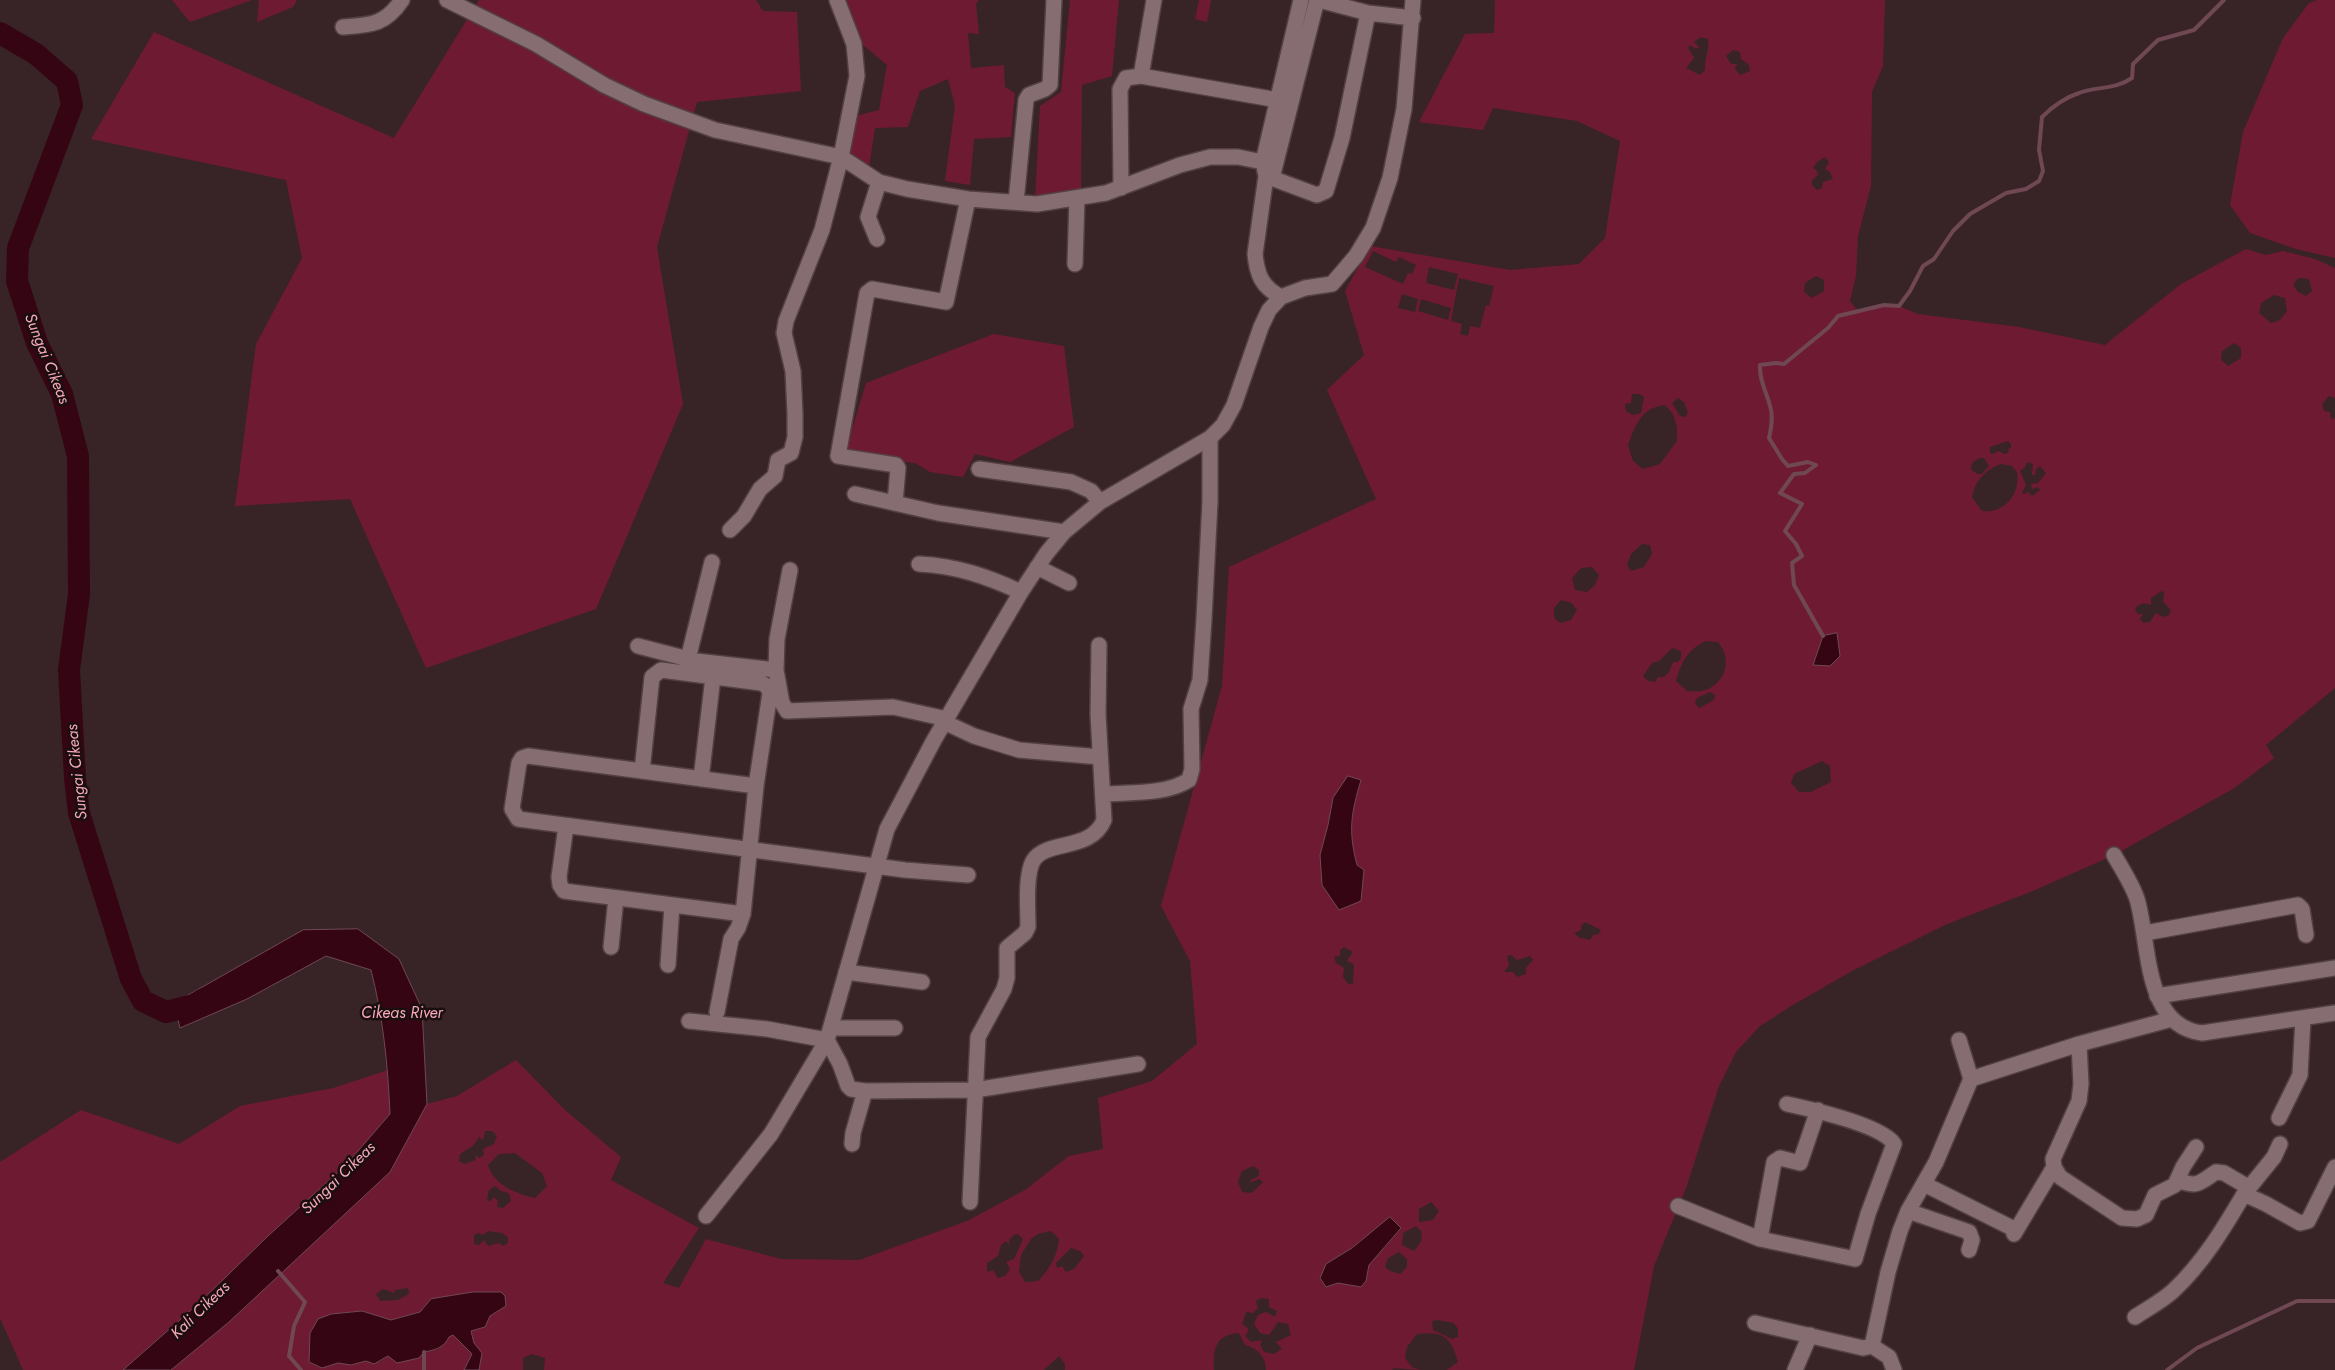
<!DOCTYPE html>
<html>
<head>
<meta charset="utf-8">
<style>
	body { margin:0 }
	canvas { display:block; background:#382326 }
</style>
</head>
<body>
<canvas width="2335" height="1370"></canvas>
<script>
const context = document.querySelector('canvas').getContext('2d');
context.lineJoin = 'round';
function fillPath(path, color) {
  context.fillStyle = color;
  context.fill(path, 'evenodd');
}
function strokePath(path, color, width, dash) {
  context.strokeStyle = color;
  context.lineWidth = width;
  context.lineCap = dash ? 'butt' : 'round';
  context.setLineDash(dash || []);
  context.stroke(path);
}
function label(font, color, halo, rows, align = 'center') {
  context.font = font + ' Jost,sans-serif';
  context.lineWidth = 5;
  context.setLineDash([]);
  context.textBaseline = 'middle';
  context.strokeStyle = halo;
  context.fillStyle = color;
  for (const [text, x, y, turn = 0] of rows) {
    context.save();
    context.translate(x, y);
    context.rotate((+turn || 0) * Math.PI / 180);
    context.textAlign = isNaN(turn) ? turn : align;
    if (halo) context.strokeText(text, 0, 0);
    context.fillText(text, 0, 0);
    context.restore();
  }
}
fillPath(new Path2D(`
	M 172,0 L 252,0 L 190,22 Z
	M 259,0 L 297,0 L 293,7 L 257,22 Z
	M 479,0 L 756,0 L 763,11 L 797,12 L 801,91 L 697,102 L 657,247 L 683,404 L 596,609 L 426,668 L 350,499 L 235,506 L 256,344 L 302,258 L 286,180 L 91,139 L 154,32 L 394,138 Z
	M 843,0 L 979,0 L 976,4 L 979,34 L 968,33 L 971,68 L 1004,65 L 1005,87 L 1015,93 L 1011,137 L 974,139 L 970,185 L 945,181 L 955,106 L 948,79 L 920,91 L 908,127 L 875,128 L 869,167 L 849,151 L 856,116 L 879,110 L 887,65 L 856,39 Z
	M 1070,0 L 1119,0 L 1112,76 L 1082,85 L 1081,194 L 1035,199 L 1040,106 L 1061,92 Z
	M 1199,0 L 1211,0 L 1207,22 L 1195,19 Z
	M 1495,0 L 1885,0 L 1883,66 L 1872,92 L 1871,186 L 1858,236 L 1856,276 L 1850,301 L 1858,311 L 1884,305 L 1899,306 L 1918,314 L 2019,327 L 2105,345 L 2181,284 L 2246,249 L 2266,255 L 2283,251 L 2315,259 L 2335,268 L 2335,398 L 2329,396 L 2322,404 L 2324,411 L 2330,412 L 2331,419 L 2335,418 L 2335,688 L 2266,745 L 2274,758 L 2233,789 L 2114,855 L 2033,891 L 1947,924 L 1852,971 L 1791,1006 L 1760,1026 L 1736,1052 L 1719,1086 L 1686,1188 L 1654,1266 L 1634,1370 L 1447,1370 L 1458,1362 C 1451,1336 1443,1331 1417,1334 L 1407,1347 L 1405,1358 L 1412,1367 L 1420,1370 L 1394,1368 L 1392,1370 L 1266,1370 C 1266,1356 1257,1348 1245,1345 L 1239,1333 C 1215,1335 1213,1349 1214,1370 L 1065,1370 L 1065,1364 L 1059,1356 L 1044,1370 L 544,1370 L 545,1358 L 532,1354 L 523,1358 L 523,1370 L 479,1370 L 482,1353 L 474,1343 L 471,1331 L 485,1327 L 490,1316 L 506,1306 L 501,1292 L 473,1292 L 431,1299 L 421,1312 L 391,1320 L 362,1311 L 330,1314 L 309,1352 L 309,1362 L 330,1366 L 338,1363 L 351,1365 L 366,1361 L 380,1362 L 388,1356 L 393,1358 L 419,1358 L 424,1352 L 439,1349 L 449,1337 L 453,1335 L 472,1354 L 464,1370 L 171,1370 L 229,1322 L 390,1172 L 427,1104 L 457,1096 L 516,1060 L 565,1110 L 621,1157 L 611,1180 L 699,1228 L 663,1283 L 679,1288 L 706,1239 L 781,1259 L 859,1260 L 967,1221 L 1025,1190 L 1069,1156 L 1103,1149 L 1098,1098 L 1152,1081 L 1197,1044 L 1190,961 L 1161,906 L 1222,686 L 1229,567 L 1376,499 L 1327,390 L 1364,355 L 1345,291 L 1370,246 L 1510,270 L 1579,264 L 1605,238 L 1620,141 L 1577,121 L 1493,108 L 1483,130 L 1419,122 L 1465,34 L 1494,33 ZM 1701,37 L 1708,39 C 1710,50 1704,59 1705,70 L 1700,75 L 1686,68 L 1694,58 L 1688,48 L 1690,45 L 1696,49 L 1699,47 L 1694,42 ZM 1733,50 L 1740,52 L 1741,59 L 1749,65 L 1750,71 L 1740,75 L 1735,69 L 1737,64 L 1731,64 L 1726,56 ZM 1825,157 L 1829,162 L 1825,169 L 1830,172 L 1833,179 L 1823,182 L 1822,188 L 1817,190 L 1812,185 L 1812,180 L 1818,175 L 1817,171 L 1813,168 L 1817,162 ZM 1373,251 L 1396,262 L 1399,257 L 1416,265 L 1412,274 L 1408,273 L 1403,284 L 1365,267 ZM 1429,267 L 1458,274 L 1454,290 L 1426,283 ZM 1816,276 L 1824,280 L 1824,291 L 1812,298 L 1804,292 L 1805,283 ZM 1459,278 L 1494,286 L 1489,306 L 1486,305 L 1480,328 L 1470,326 L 1468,336 L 1460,334 L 1462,324 L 1451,321 ZM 2298,278 L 2309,279 L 2312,291 L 2306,296 L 2298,292 L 2293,285 ZM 1402,294 L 1418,299 L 1415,312 L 1398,308 ZM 2274,295 L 2285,298 L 2287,311 L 2280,320 L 2271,323 L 2259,313 L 2261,303 ZM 1421,299 L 1451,308 L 1448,320 L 1418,311 ZM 2234,343 L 2241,348 L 2241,358 L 2228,366 L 2221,360 L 2222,351 ZM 1632,394 L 1639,394 L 1644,397 L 1641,413 L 1633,415 L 1626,411 L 1625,404 L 1631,403 ZM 1678,398 L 1684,402 L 1688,413 L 1685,417 L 1680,416 L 1672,403 ZM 1665,405 L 1673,414 L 1677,427 L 1677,441 L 1660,464 L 1643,469 L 1633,461 L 1628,445 C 1636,424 1641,408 1665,405 ZM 2008,441 L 2011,444 L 2011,448 L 2008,449 L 2009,452 L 2005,454 L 1998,451 L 1993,454 L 1990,453 L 1990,447 ZM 1979,458 L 1984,458 L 1989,466 L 1982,474 L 1977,474 L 1971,469 L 1972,463 ZM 2027,462 L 2033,464 L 2032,475 L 2035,475 L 2036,469 L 2040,466 L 2046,473 L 2038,483 L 2031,484 L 2032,489 L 2038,487 L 2040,490 L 2032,496 L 2028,492 L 2024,494 L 2022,493 L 2026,485 L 2020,471 L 2025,467 ZM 2001,464 L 2012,466 L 2017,472 C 2021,494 2004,514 1982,511 L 1972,497 C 1975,480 1985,470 2001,464 ZM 1642,544 L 1650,545 L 1652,554 L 1644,567 L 1631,571 L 1627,565 L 1631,554 ZM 1592,567 L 1599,575 L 1595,585 L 1587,592 L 1575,590 L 1572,578 L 1581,568 ZM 2162,591 L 2164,592 L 2163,602 L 2171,610 L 2169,615 L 2163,617 L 2156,613 L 2150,622 L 2143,623 L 2140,619 L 2143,614 L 2138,614 L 2135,610 L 2137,606 L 2144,603 L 2151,605 L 2151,598 ZM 1561,600 L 1572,603 L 1577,610 L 1571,620 L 1560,623 L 1554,618 L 1554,608 ZM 1706,641 L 1718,642 C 1732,659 1727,681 1706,690 C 1701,692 1692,691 1687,691 L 1676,681 C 1682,661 1687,650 1706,641 ZM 1672,648 L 1681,651 L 1681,658 L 1678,662 L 1673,662 L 1669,672 L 1664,677 L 1658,677 L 1655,682 L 1648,681 L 1643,676 L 1652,663 L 1659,661 ZM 1710,692 L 1715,695 L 1714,700 L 1699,708 L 1695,703 L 1697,698 ZM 1822,761 L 1830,766 L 1831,782 L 1811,792 L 1799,792 L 1791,783 L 1794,774 ZM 1361,780 C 1351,814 1348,830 1357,865 L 1328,825 L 1333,798 ZM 1585,922 L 1601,930 L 1599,934 L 1593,935 L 1590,940 L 1580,938 L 1574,933 L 1581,930 L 1581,926 ZM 1344,947 L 1353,952 L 1347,961 L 1354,964 L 1353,984 L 1348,984 L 1343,977 L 1344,968 L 1336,963 L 1334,957 L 1340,956 L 1340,950 ZM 1511,955 L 1517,960 L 1530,956 L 1533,960 L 1526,968 L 1526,974 L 1517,977 L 1513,972 L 1504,972 L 1509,965 L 1507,956 ZM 485,1131 L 492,1131 L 497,1136 L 494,1144 L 483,1149 L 484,1155 L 479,1158 L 475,1155 L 476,1160 L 464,1164 L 459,1161 L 460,1154 L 473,1146 L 479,1137 L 483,1140 ZM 515,1153 L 542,1173 L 547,1186 L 535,1198 C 516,1194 494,1185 488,1165 L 499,1154 ZM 1253,1166 L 1259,1170 L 1259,1176 L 1251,1180 L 1250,1183 L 1259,1179 L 1263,1182 L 1252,1193 L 1242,1192 L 1238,1182 L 1242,1171 ZM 495,1186 L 501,1191 L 509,1193 L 511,1201 L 503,1208 L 497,1207 L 498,1201 L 494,1197 L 490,1202 L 487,1199 L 489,1190 ZM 1431,1202 L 1439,1211 L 1433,1220 L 1419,1222 L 1419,1209 ZM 1390,1217 L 1401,1229 L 1369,1265 L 1366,1281 L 1361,1287 L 1338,1283 L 1326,1287 L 1326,1264 L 1352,1248 ZM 1416,1226 L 1422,1232 L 1421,1242 L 1414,1251 L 1402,1245 L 1403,1233 ZM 489,1231 L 502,1233 L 508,1237 L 508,1243 L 503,1246 L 499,1243 L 488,1246 L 484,1240 L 479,1245 L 474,1244 L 474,1235 L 479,1233 L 482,1235 ZM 1051,1231 L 1059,1239 C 1057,1257 1050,1268 1038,1281 L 1025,1282 L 1019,1272 L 1021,1255 L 1031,1239 L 1038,1234 ZM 1018,1234 L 1023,1239 L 1014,1259 L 1006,1262 L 1010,1269 L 1005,1276 L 998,1278 L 993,1270 L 987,1272 L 987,1263 L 998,1256 L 1001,1245 L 1006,1241 L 1010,1245 L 1009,1240 L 1014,1235 ZM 1071,1248 L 1080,1251 L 1084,1256 L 1074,1269 L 1066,1272 L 1062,1266 L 1057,1268 L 1056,1263 ZM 1399,1252 L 1407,1259 L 1407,1267 L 1400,1274 L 1390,1271 L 1385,1267 L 1388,1258 ZM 408,1288 L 409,1294 L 398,1300 L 380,1301 L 376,1294 L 383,1289 L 395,1293 L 395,1290 ZM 1261,1298 L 1269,1299 L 1269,1307 L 1277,1311 L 1275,1317 L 1266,1312 L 1258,1315 L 1254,1324 L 1260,1333 L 1269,1335 L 1278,1322 L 1288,1324 L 1291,1335 L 1276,1342 L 1282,1349 L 1274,1354 L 1264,1352 L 1260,1345 L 1262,1340 L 1251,1342 L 1245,1336 L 1249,1329 L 1242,1324 L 1246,1312 L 1253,1313 L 1258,1308 L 1256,1301 ZM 1438,1320 L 1454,1323 L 1458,1329 L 1458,1337 L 1452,1339 L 1433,1330 L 1432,1321 Z
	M 2317,0 L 2335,0 L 2335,258 L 2296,249 L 2250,233 L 2230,205 L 2243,132 L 2283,38 L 2309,3 Z
	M 994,334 L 1064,346 L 1074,427 L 1010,462 L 975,454 L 963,477 L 930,472 L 915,463 L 844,456 L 866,383 Z
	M 388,1070 L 390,1114 L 345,1166 L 268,1236 L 198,1304 L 123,1370 L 23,1370 L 0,1318 L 0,1162 L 81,1110 L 179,1144 L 240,1106 L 333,1088 Z`), '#6f1a33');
const water = new Path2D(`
	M 1837,633 L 1840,656 L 1830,666 L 1813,665 L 1823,636 Z
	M 1348,776 L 1361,780 C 1351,814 1348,830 1357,865 L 1364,870 L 1361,901 L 1339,910 L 1322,885 L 1320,855 L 1328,825 L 1333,798 Z
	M 358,929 L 399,959 L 422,1009 L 427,1104 L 390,1172 L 229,1322 L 171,1370 L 123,1370 L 198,1304 L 268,1236 L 345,1166 L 390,1114 C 388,1065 383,1017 371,970 L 326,956 L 247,999 L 180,1028 L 174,1003 L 303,930 Z
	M 1390,1217 L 1401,1228 L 1369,1265 L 1366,1281 L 1361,1287 L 1338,1283 L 1326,1287 L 1320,1278 L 1326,1264 L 1352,1248 Z
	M 473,1292 L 501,1292 L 505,1296 L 506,1306 L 490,1316 L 485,1327 L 471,1331 L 474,1343 L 482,1353 L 479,1370 L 464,1370 L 472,1354 L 453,1335 L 449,1337 C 444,1348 435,1350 424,1352 L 419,1358 L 397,1363 L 388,1356 L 374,1364 L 366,1361 L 351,1365 L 338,1363 L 322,1368 L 309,1362 L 310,1333 L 318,1319 L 331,1314 L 362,1311 L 391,1320 L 420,1312 L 431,1299 Z`);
fillPath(water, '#360514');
strokePath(water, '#6f4854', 1);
strokePath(new Path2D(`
	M 1823,636 L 1794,585 L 1792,563 L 1802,556 L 1796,544 L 1785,531 L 1802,504 L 1780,493 L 1794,474 L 1805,473 L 1816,465 L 1808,462 L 1788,466 L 1782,459 L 1769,438 C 1771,429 1773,420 1771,410 C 1768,394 1759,382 1760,365 L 1776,363 L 1784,364 L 1828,328 L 1838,316 L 1884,305 L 1899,306 L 1910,291 L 1923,266 L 1934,259 L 1953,231 L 1970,214 L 2006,193 L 2026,189 L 2039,181 L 2043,171 L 2039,150 L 2042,117 C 2052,107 2064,98 2079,93 C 2097,86 2115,90 2132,78 L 2133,64 L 2158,40 L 2194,30 L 2224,0
	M 278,1271 L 305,1302 L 294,1326 L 289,1356 L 301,1370
	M 424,1370 L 424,1352
	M 2167,1370 L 2197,1348 L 2297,1301 L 2335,1301`), '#6f4854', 4);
strokePath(new Path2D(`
	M 0,33 L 36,54 L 67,81 L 72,105 L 18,248 L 17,281 L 37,343 L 62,394 L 78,456 L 79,594 L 69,670 L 75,778 L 79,813 L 131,979 L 143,1001 L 166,1012 L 194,1005 L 204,999`), '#360514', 22);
const street = new Path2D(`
	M 447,0 L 536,44 L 604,85 L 644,104 L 715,130 L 841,157 L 879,182 L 907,189 L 968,199 L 1037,204 L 1106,193 L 1180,165 L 1210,157 L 1238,157 L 1263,162 L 1266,176 L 1255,254 C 1257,275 1262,287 1281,297
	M 1319,0 L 1368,13 L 1413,18
	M 343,27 C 371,25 385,25 402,0
	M 1141,76 L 1154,0
	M 1263,162 L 1301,0
	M 1266,176 L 1317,195 L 1326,191 L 1342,138 L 1368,13
	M 1272,178 L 1317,0
	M 1121,188 L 1120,89 L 1126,78 L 1141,76 L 1278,100
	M 1016,202 L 1026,100 L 1029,95 L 1045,89 L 1050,85 L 1054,0
	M 877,239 L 868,217 L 879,182
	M 1075,264 L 1077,198
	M 979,469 L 1071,482 L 1091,491 L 1100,502
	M 855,494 L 938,513 L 1064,532
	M 895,503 L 898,468 L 896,465 L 838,456 L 867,293 L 872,289 L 946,302 L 968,199
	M 730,530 L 744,516 L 760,489 L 775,476 L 778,460 L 791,453 L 795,437 L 795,414 L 793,371 L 784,333 L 786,321 L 822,230 L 841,157 L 857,76 L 854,44 L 837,0
	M 919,564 C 957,566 986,576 1021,592
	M 1037,567 L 1069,583
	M 790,570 L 777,639 L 776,670 L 782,703 L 787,711 L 893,707 L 947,719
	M 638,646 L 696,661 L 776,670
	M 688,659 L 712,562
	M 944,722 L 974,736 L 1019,750 L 1100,757
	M 701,779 L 713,677
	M 756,786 L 528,756 L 522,758 L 519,763 L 512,809 L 518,819 L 905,870 L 968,875
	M 1104,794 C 1132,792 1165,795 1189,780 L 1192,769 L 1191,709 L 1200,680 L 1204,619 L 1210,502 L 1210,438
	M 566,826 L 559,877 L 560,885 L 564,891 L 743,914 L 756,786 L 770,693 L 767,686 L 761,683 L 661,670 L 652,677 L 642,771
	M 2114,855 C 2122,869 2132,884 2137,899 C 2150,942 2143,1026 2202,1033 L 2335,1013
	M 2145,933 L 2298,905 L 2302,909 L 2306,935
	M 611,947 L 616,898
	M 668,965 L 672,905
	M 846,972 L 922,982
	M 2157,996 L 2335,968
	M 717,1012 L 731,939 L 738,928 L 743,914
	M 689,1021 L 767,1029 L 827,1040 L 840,1064 L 848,1086 L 851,1089 L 865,1091 L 975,1090 L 1138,1064
	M 831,1028 L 895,1028
	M 1959,1040 L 1971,1079
	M 2079,1044 L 2081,1084 L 2079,1101 L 2053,1159 L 2054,1167 L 2060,1177 L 2122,1218 L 2137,1219 L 2146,1215 L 2155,1195 L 2175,1185 L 2183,1167 L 2196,1147
	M 2279,1118 L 2300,1075 L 2303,1019
	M 852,1144 L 853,1133 L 865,1091
	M 2177,1180 C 2198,1188 2199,1183 2216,1172 L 2224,1173 L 2248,1187
	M 1924,1184 L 2016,1230
	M 2244,1194 L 2274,1157 L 2280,1144
	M 970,1202 L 978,1037 L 1004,989 L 1007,978 L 1007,948 L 1025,933 L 1028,927 C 1028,910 1025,876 1033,861 C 1046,839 1091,852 1104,820 L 1098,714 L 1099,645
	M 1678,1206 L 1760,1239 L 1855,1259 L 1868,1214 L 1894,1144 C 1882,1125 1810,1109 1787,1104
	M 1908,1211 L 1969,1232 L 1972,1240 L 1969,1250
	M 706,1216 L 771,1134 L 827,1040 L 887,829 L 934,740 L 1021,592 L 1046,554 L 1064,532 L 1100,502 L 1210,438 L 1223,425 L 1234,405 L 1261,327 L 1269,310 L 1281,297 L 1305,288 L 1332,284 L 1356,256 L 1373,228 L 1390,178 L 1404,109 L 1413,0
	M 2014,1234 L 2054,1167
	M 1760,1239 L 1774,1162 L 1780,1158 L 1800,1163 L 1818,1110
	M 2135,1317 C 2147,1309 2162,1301 2173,1291 C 2203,1263 2224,1228 2244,1194 L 2266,1204 L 2300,1223 L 2308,1221 L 2335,1167
	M 1755,1323 L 1863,1348 L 1872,1346 L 1888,1272 L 1900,1231 L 1908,1211 L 1936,1162 L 1971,1079 L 2079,1044 L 2172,1019
	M 1872,1346 L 1889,1357 L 1894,1370
	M 1795,1370 L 1810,1335`);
strokePath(street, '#524043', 18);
strokePath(street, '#866d71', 15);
label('italic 16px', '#f8a8b6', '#190f11', [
	["Sungai Cikeas",46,359,68],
	["Sungai Cikeas",78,772,-96],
	["Cikeas River",402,1014],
	["Sungai Cikeas",339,1179,-44],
	["Kali Cikeas",201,1311,-44]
]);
</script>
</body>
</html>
